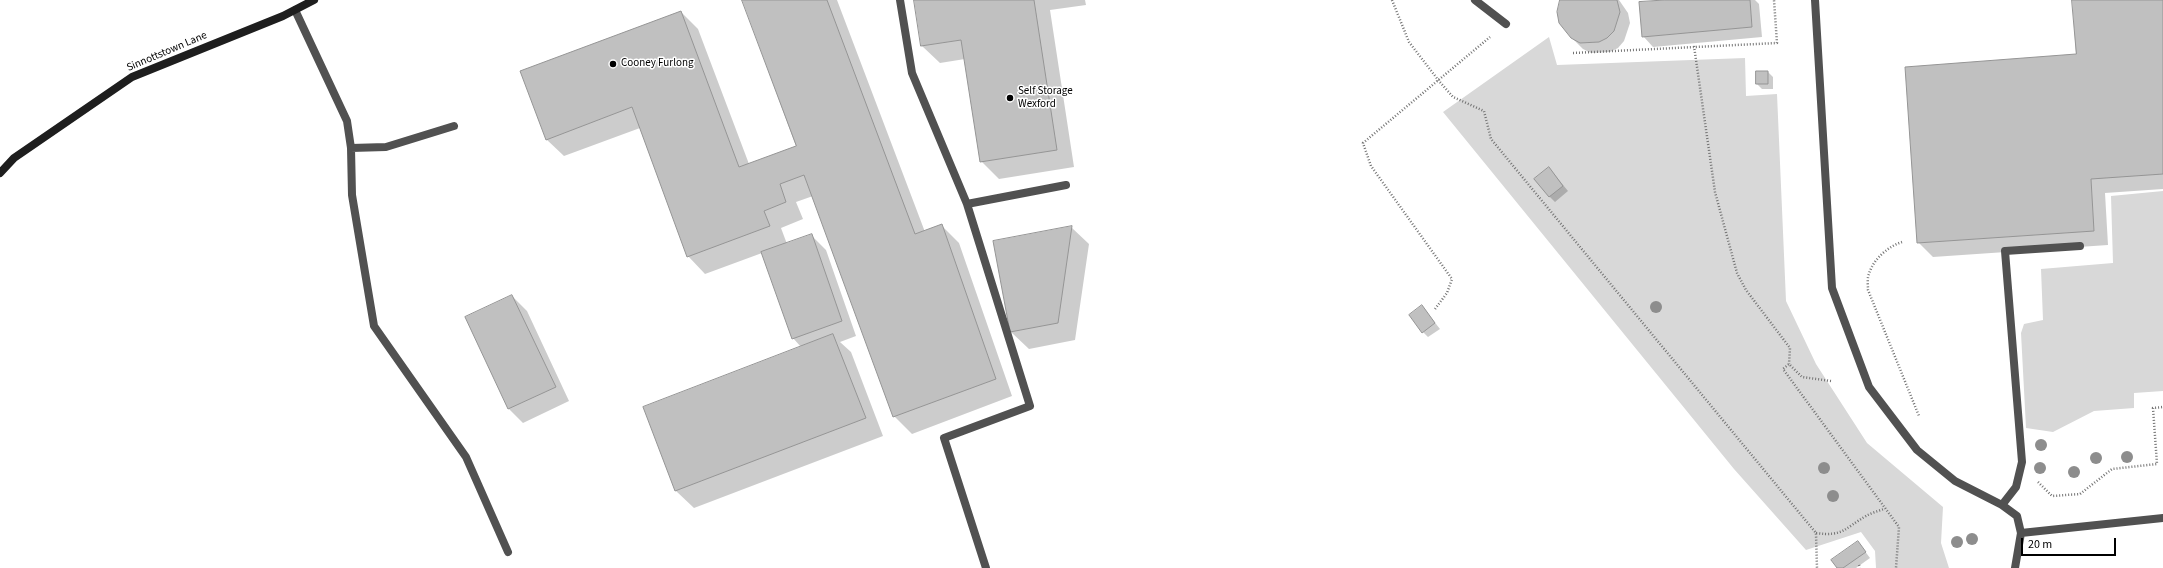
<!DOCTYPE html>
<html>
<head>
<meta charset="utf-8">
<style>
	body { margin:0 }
	#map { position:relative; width:2163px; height:568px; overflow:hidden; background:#fff; font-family:"Source Sans 3",sans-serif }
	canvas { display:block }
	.scale { position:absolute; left:2021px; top:538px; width:95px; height:18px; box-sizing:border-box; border:2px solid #000; border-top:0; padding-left:5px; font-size:12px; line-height:14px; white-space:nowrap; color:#000; -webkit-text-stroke:3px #fff; paint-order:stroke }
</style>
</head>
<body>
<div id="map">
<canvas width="2163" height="568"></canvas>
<div class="scale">20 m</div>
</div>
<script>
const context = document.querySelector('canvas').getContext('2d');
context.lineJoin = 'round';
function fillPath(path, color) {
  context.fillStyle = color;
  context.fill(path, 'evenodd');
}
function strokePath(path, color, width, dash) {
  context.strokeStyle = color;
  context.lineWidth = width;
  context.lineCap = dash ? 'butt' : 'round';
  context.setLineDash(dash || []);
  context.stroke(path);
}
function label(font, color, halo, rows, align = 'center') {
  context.font = font + ' "Source Sans 3",sans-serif';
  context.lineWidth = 3;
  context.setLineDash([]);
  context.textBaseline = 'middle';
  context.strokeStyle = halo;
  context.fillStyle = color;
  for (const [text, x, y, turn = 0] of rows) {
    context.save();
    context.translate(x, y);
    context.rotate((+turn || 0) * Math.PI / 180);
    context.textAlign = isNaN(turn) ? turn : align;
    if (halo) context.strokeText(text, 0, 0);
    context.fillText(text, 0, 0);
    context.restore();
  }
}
fillPath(new Path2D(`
	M 1549,37 L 1557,65 L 1745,58 L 1746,96 L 1777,94 L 1786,301 L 1816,364 L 1867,443 L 1943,507 L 1941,543 L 1949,568 L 1876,568 L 1875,551 L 1861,532 L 1806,550 L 1734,469 L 1443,112 Z
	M 2163,191 L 2163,391 L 2134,393 L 2134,408 L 2094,411 L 2053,432 L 2026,428 L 2021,333 L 2024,324 L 2043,320 L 2041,269 L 2113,263 L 2111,196 Z`), '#d8d8d8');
fillPath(new Path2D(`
	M 743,0 L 837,0 L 925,232 L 942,226 L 959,243 L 1012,396 L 912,434 L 894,416 L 813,196 L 796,202 L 803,219 L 781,228 L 787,244 L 811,235 L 826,250 L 856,336 L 840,342 L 851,352 L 883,436 L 694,508 L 676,491 L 644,407 L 801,347 L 793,338 L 762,253 L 705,274 L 688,256 L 640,128 L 564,156 L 546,139 L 681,12 L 698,29 L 749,164 L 797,147 Z
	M 915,0 L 1085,0 L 1086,5 L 1050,10 L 1074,167 L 999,179 L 981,161 L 965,59 L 940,63 L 922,46 Z
	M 1562,0 L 1619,0 L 1628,13 L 1630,23 L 1624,41 L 1618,48 L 1610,52 L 1591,53 L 1583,49 L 1572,38 Z
	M 1676,0 L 1755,0 L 1759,4 L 1762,37 L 1653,47 L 1643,36 Z
	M 2073,0 L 2163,0 L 2163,189 L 2105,193 L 2108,245 L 1933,257 L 1918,242 L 2077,55 Z
	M 1768,72 L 1773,77 L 1773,89 L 1762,89 L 1757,84 Z
	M 1549,168 L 1568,191 L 1555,202 L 1549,196 Z
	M 1071,227 L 1089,244 L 1075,340 L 1029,349 L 1011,332 Z
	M 512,296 L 527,311 L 569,401 L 523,423 L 509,409 L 466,318 Z
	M 1422,306 L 1440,329 L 1428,337 L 1423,332 Z
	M 1858,542 L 1870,558 L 1856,568 L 1838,568 Z`), '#0003');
const building = new Path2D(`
	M 742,0 L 827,0 L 915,234 L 942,224 L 996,379 L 893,417 L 804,175 L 780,184 L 786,202 L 764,211 L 770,226 L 687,257 L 632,107 L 546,140 L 520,71 L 681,11 L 739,167 L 796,146 Z
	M 914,0 L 1034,0 L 1057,150 L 980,162 L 961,40 L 921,46 Z
	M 1560,0 L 1617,0 L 1620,12 L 1614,31 L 1607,38 L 1599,42 L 1580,43 L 1571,38 L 1559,23 L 1557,12 Z
	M 1665,0 L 1750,0 L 1752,27 L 1642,37 L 1639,2 Z
	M 2072,0 L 2163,0 L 2163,174 L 2091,179 L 2094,231 L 1917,243 L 1905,67 L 2076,54 Z
	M 1756,71 L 1768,71 L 1768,84 L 1756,84 Z
	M 1549,167 L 1563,186 L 1549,197 L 1534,179 Z
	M 1072,226 L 1058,323 L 1010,332 L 993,241 Z
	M 812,234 L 842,321 L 792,339 L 761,252 Z
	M 512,295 L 556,387 L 508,409 L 465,317 Z
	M 1422,305 L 1435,323 L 1422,333 L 1409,315 Z
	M 833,334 L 866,418 L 675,491 L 643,407 Z
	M 1858,541 L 1866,552 L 1843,568 L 1837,568 L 1831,560 Z`);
fillPath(building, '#c0c0c0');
strokePath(building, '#959595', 1);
strokePath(new Path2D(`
	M 1392,0 L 1409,42 L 1439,81 L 1453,97 L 1484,111 L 1491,139 L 1816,533 L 1817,568
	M 1694,46 L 1715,192 L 1737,273 L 1746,290 L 1790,348 L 1789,364
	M 1573,53 L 1777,43 L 1774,0
	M 1902,242 C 1889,246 1873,259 1869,274 C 1867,278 1868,285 1868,290 L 1919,416
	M 1435,309 L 1447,293 L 1452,279 L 1371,166 L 1363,143 L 1490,37
	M 1831,381 L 1802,377 L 1789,364 L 1783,369 L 1899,527 L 1896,568
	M 2038,482 L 2052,496 L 2080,494 L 2112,469 L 2157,464 L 2153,408 L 2163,407
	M 1816,533 C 1843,537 1845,528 1866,516 C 1871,513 1878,511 1884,509
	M 1859,565 L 1860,568`), '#737373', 2.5, [1, 2]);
strokePath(new Path2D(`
	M 900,0 L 912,73 L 967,204 L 1066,185
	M 1475,0 L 1506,24
	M 1815,0 L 1832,288 L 1869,387 L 1917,450 L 1955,481 L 2002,505 L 2017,516 L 2021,533 L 2015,568
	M 295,10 L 347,121 L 351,148 L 386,147 L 454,126
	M 351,148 L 352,195 L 374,326 L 466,457 L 508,552
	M 967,204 L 1030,406 L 944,438 L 986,568
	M 2002,505 L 2016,487 L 2022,462 L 2005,251 L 2080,246
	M 2021,533 L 2163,518`), '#515151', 8);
strokePath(new Path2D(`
	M 0,173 L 14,158 L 132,77 L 283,16 L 314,0`), '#1e1e1e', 8);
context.fillStyle = '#8d8d8d';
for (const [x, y] of [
	[1656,307],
	[2041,445],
	[2127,457],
	[2096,458],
	[1824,468],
	[2040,468],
	[2074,472],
	[1833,496],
	[1972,539],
	[1957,542]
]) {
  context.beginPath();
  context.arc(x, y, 6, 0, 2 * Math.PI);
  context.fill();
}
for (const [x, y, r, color] of [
	[613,64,4,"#000"],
	[1010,98,4,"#000"]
]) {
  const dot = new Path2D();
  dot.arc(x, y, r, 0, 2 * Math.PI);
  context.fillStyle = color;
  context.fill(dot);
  strokePath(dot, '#fff', 1.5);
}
label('11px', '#000', '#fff', [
	["Sinnottstown Lane",167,52,-23]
]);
label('11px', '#000', '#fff', [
	["Cooney Furlong",621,64],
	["Self Storage",1018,92],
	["Wexford",1018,105]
], 'left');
</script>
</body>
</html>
